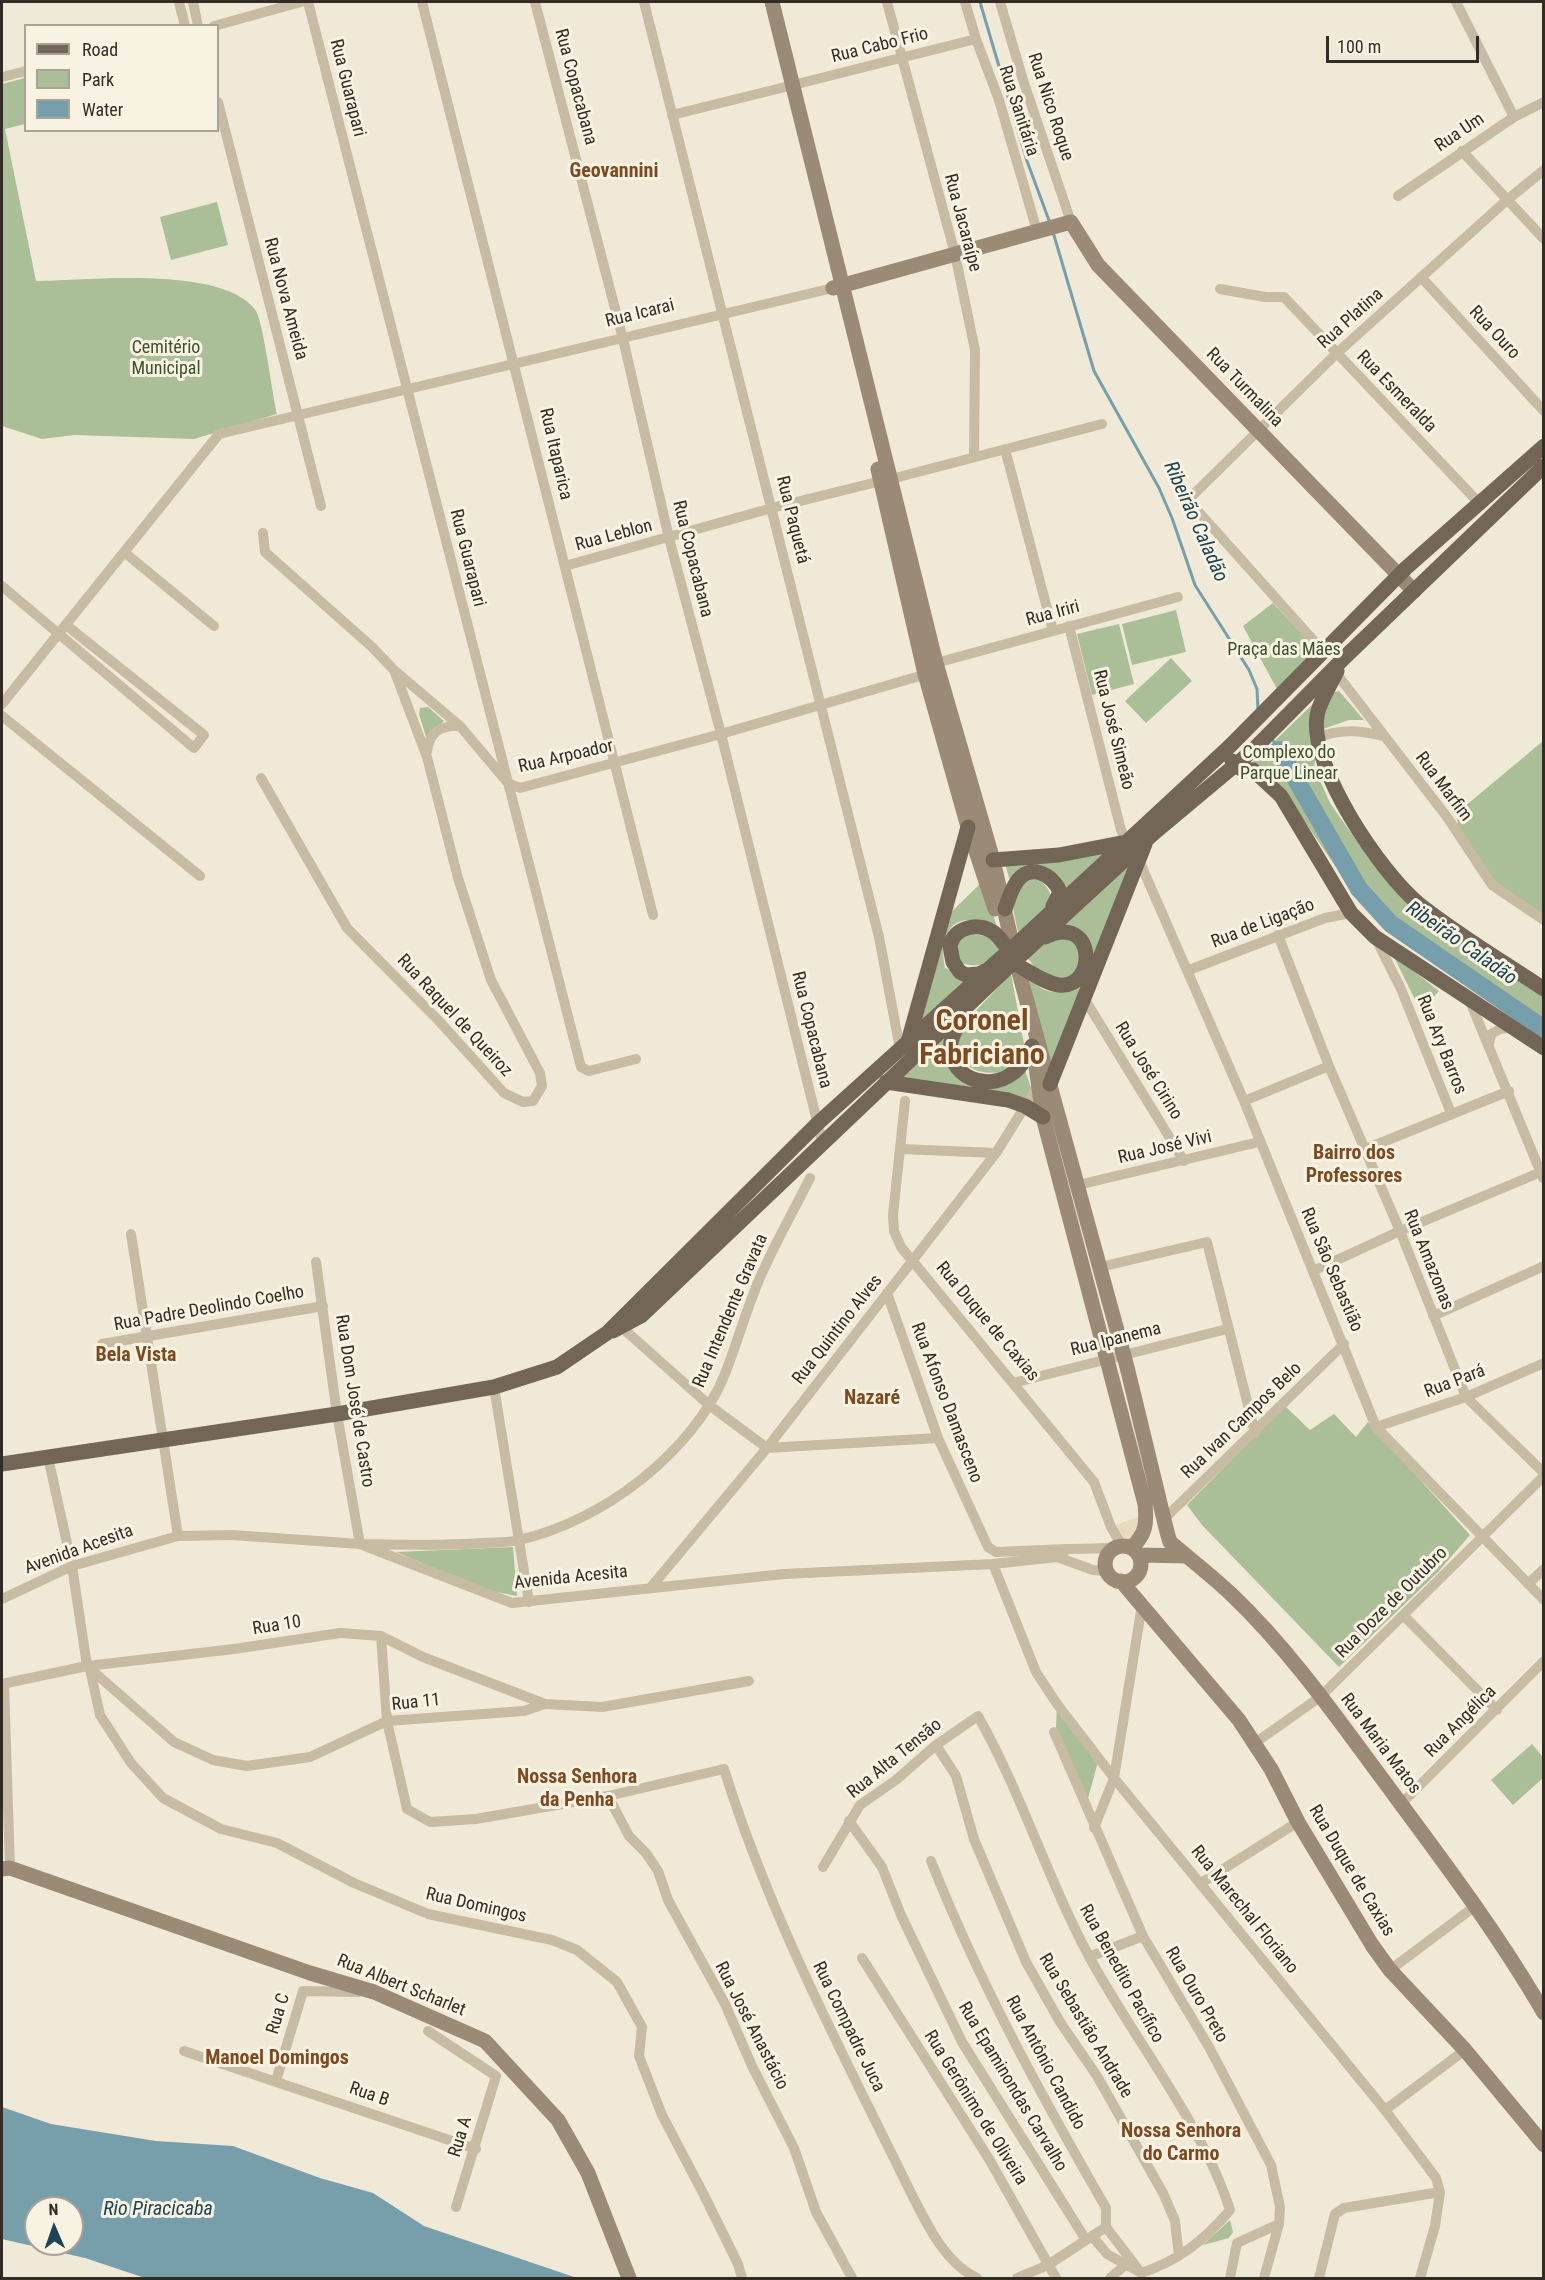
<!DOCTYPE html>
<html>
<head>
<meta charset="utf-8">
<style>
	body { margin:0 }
	#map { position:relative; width:1545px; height:2280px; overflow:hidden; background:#f0e9d7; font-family:"Roboto Condensed",sans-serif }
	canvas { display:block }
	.frame { position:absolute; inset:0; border:3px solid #322c25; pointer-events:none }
	.legend { position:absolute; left:24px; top:24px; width:195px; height:108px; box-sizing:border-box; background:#f8f2e3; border:2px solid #a9a397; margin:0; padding:8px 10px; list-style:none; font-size:18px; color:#322c25 }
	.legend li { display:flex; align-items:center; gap:12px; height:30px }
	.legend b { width:30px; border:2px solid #a9a397 }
	.north { position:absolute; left:24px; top:2196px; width:60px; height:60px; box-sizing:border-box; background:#f8f2e3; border:2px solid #a9a397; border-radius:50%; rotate:358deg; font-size:16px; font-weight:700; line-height:24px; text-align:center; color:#322c25 }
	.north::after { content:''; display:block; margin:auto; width:21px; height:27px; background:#1d4452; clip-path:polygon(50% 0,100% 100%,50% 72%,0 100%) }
	.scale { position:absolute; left:1326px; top:36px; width:153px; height:27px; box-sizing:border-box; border:3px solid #322c25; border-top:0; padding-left:8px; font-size:18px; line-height:21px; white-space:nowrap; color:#322c25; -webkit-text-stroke:4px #f8f2e3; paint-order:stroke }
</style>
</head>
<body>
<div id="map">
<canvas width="1545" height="2280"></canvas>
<div class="frame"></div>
<ul class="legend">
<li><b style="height:8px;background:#746657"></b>Road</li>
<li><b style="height:16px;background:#aabe98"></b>Park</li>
<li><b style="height:16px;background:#779fab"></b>Water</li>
</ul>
<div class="north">N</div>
<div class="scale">100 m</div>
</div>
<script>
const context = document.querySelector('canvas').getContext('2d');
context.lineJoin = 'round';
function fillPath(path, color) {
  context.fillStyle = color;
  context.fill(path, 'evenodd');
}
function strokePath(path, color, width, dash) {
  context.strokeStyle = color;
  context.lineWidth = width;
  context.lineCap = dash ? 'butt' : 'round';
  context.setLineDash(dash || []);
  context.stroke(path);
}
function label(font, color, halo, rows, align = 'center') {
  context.font = font + ' "Roboto Condensed",sans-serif';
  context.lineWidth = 6;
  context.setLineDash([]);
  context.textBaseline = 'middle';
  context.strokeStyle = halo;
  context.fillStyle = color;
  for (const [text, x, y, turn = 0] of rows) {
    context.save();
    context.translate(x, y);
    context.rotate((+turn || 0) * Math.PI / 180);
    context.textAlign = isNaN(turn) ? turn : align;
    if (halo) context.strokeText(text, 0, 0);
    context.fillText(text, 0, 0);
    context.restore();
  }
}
fillPath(new Path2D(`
	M 25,78 L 25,124 L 5,129 L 36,281 C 87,280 226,265 256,311 C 263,322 273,396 277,414 L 194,439 L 74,435 L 42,439 L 2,426 L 2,84 Z
	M 217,202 L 228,245 L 171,260 L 160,217 Z
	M 1273,603 L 1309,642 L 1312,656 L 1278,691 L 1243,626 Z
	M 1176,610 L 1186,652 L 1132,665 L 1122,624 Z
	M 1119,624 L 1134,684 L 1092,695 L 1077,634 Z
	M 1171,658 L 1192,681 L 1146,723 L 1125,701 Z
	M 1339,691 L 1364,720 L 1349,720 L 1320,730 L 1320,718 L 1331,693 Z
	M 1325,692 L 1314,767 L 1330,803 L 1370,860 L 1543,994 L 1543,1041 L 1386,926 L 1353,892 L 1292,803 L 1248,767 Z
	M 428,707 L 444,721 L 426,737 L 419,714 L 420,708 Z
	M 1543,741 L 1543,914 L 1488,877 L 1458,829 L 1457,813 Z
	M 1109,852 L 1065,894 L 1058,877 L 1010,881 L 1005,864 L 1027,865 Z
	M 1136,860 L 1051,1075 L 1028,976 C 1041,992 1054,996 1074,989 L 1093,953 L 1058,926 Z
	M 1036,877 C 1069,902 1041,917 1019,937 L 1013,908 L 1015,888 Z
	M 983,881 L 997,927 C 989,925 978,920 969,920 C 943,920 941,950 945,968 L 975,981 L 917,1031 L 948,915 Z
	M 959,932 L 992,937 L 1004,952 C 990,965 972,970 956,960 Z
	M 1057,937 L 1073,939 L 1080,949 L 1079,971 L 1063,981 L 1039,973 L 1027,957 L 1042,943 Z
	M 1393,955 L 1439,991 L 1421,1012 Z
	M 1011,974 L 1024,1044 L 1016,1062 L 1005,1072 C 979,1075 965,1071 957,1045 L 965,1022 Z
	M 949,1029 L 947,1049 C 972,1077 991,1109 1025,1070 L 1032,1091 L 1024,1102 L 896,1078 Z
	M 1285,1406 L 1310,1430 L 1334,1414 L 1356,1437 L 1368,1422 L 1470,1535 L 1438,1572 L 1339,1667 L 1202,1525 L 1187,1505 Z
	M 513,1547 L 517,1596 L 487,1590 L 396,1552 Z
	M 1057,1702 L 1099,1758 L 1087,1802 L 1056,1728 Z
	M 1532,1744 L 1543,1757 L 1543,1778 L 1513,1805 L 1491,1780 Z
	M 1230,2220 L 1233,2232 L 1229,2238 L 1203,2245 Z`), '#aabe98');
fillPath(new Path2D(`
	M 1143,1515 L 1144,1521 L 1128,1544 L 1124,1542 L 1115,1525 Z`), '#e7ddbe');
fillPath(new Path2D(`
	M 2,2107 L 51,2124 L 156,2141 L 233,2146 L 320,2178 L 373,2193 L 424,2226 L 577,2278 L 145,2278 L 85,2258 L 2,2239 ZM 36,2208 L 72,2208 L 72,2244 L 36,2244 Z`), '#779fab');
strokePath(new Path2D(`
	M 980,2 L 1027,161 L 1050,223
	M 1053,232 L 1094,371 L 1159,488 L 1172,518 L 1195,585 L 1249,670 L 1257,689 L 1258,710
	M 1272,739 L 1279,750`), '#779fab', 3);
strokePath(new Path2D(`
	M 1279,750 L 1359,889 L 1391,924 L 1544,1029`), '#779fab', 18);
strokePath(new Path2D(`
	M 179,2 L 185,26
	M 193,2 L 198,26
	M 308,2 L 581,1067 L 589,1071 L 636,1059
	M 422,2 L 653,915
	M 535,2 L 623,339 L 669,538 L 721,734 L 823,1145
	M 644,2 L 879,937 L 900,1049
	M 887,2 L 955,254 L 975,350 L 974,457
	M 965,2 L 976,39 L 999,100 L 1037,231
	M 1000,2 L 1023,80 L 1071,222
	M 1456,2 L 1514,117
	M 214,26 L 301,2
	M 2,77 L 26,71
	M 793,85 L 976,39
	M 218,102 L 321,506
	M 672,115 L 785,87
	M 1462,151 L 1544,239
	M 1398,196 L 1514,117 L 1544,102
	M 1421,277 L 1544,411
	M 1220,289 L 1265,297 L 1284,297 L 1480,504
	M 1005,449 L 1053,631
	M 891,479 L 1102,424
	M 263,533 L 265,552 L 372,647 L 394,670 L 460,726 L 508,783 L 520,788 L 721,734 L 930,673
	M 124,552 L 214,626
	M 565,566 L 772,508 L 881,481
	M 2,586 L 194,748 L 204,735 L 66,625
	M 1069,626 L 1121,830 L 1129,845
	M 1323,651 L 1188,500 L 1336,354 L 1507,200 L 1544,170
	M 936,663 L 1178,597
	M 1331,676 L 1336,673 L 1447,817 L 1492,885 L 1544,920
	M 2,704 L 219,434 L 833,288
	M 2,716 L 200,876
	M 1318,737 C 1342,729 1359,730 1383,736
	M 427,752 C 429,732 440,725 460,726
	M 261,778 L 347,928 L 439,1021 L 504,1093 L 523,1102 L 533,1101 L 542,1086 L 540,1073 L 491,980 L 458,878 L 427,757 L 394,670
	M 1138,858 L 1244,1101 L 1376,1427 L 1544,1600
	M 1278,935 L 1329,1066 L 1400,1231 L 1466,1397 L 1544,1473
	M 1375,937 L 1401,989 L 1451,1113
	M 1189,970 L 1325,918 L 1351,913
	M 1084,998 L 1184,1161
	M 1469,999 L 1543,1178
	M 1489,1044 L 1491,1034 L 1500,1029 L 1513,1027
	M 905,1101 L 893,1215 L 894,1231 L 901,1247 L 1094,1482 L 1111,1527 L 1122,1546
	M 1244,1101 L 1329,1066
	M 901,1149 L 996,1153
	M 1363,1150 L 1509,1091
	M 1078,1185 L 1259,1142
	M 131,1234 L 178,1536
	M 316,1262 L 337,1414 L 360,1544 C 401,1545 442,1546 483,1543 C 494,1542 508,1543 519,1540 C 601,1522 693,1453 725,1374 C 737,1343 746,1311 759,1280 C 774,1245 793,1212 810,1178
	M 1100,1267 L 1207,1242 L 1255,1433
	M 1313,1271 L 1400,1231 L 1541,1172
	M 887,1293 L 938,1438 L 988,1547 L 996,1552 L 1067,1549
	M 1433,1316 L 1544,1266
	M 618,1324 L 709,1405 L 767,1448 L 938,1438
	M 102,1344 L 323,1306
	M 1013,1383 L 1227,1329
	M 494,1387 L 529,1602
	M 1376,1427 L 1466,1397 L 1544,1363
	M 48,1457 L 72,1566 L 87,1666 L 174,1742 L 213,1760 L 247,1766 L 310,1757 L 387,1721 L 524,1711 L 545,1704 L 602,1707 L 749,1681
	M 1163,1520 L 1344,1344
	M 1057,1557 L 1093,1570 L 1107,1571
	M 993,1564 L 1036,1672 L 1057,1704 L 1114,1778 L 1385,2110 L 1436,2178 L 1440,2192 L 1435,2226 L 1420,2278
	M 1528,1584 L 1544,1569
	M 652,1586 L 767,1448 L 996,1153 L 1039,1084
	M 2,1599 L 72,1566 L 178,1536 L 232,1535 L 360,1544 L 512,1603 L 784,1574 L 993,1564 L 1057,1557 L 1068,1549 L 1114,1548
	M 1404,1616 L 1497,1710
	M 381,1636 L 387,1721 L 407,1809 L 430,1822 L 476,1819 L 608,1796 L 724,1769 C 770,1917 842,2052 910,2191 C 926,2222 944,2263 977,2278
	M 90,1669 L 100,1715 L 131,1763 L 163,1798 L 221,1829 L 277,1843 L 354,1883 L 428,1914 L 552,1940 L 577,1950 L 617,1982 L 642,2027 L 639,2056 L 662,2115 L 704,2195 L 738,2264 L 742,2278
	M 2,1684 L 87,1666 L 234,1649 L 340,1633 L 381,1636 L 423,1657 L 545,1704
	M 4,1684 L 10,1868
	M 1054,1732 L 1143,1936 L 1209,2047 L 1271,2165 L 1280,2207 L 1279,2224 L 1264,2278
	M 1255,1743 L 1320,1697 L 1544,1476
	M 936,1745 L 956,1776 L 974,1839 L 1026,1962 L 1060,2022 L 1097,2076 L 1163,2193 L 1175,2221 L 1179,2256
	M 608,1796 L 629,1836 L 646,1853 L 658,1871 L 668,1900 L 725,2004 L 752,2066 L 794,2148 L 816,2212 L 852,2278
	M 1401,1804 L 1544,1661
	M 849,1821 L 882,1867 L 901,1915 L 962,2042 L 1086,2240
	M 1094,1828 L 1114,1778 L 1142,1605
	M 931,1861 C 979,1982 1041,2095 1106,2208 L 1106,2227 L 1141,2273
	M 823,1867 L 860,1805 L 896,1780 L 936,1745 L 978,1716 C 1022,1794 1048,1881 1091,1960 C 1134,2039 1203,2125 1230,2210 C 1205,2240 1178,2261 1141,2273 L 1107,2254 L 1092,2236
	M 1201,1883 L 1298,1822
	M 1089,1957 L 1143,1936
	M 862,1958 L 989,2159 L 1056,2278
	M 1390,1970 L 1474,1907
	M 428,2031 L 496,2076 L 456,2207
	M 184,2051 L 476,2149
	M 276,2081 L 303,1991 L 359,1992
	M 1385,2110 L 1465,2050
	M 1017,2278 L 1048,2265 L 1106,2227
	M 1110,2278 L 1124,2266
	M 1230,2278 L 1237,2243 L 1279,2224
	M 1319,2278 L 1335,2214 L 1344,2208 L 1440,2192`), '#c7bba4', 10);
strokePath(new Path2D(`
	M 772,2 L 936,663 L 993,860 L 1017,965 L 1127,1367 L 1167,1532 L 1170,1542 C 1191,1560 1213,1577 1232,1595 C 1294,1654 1344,1728 1395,1796 C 1447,1866 1500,1937 1544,2013
	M 833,288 L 1071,222 L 1098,265 L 1414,591
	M 878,469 L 925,674 L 968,827 L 995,909
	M 1035,1060 L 1043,1117 L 1145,1504 C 1147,1523 1146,1535 1131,1548
	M1105 1564a18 18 0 1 1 36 0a18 18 0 1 1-36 0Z
	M 1140,1555 L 1187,1556
	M 1121,1581 L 1239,1720 L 1271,1769 L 1298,1822 L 1372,1945 L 1390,1970 L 1465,2050 L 1544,2145
	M 2,1869 L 10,1868 L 310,1973 L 374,1992 L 485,2041 L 558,2120 L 588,2173 L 629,2278`), '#9a8a76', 15);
strokePath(new Path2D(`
	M 1337,671 C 1331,684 1319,702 1317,716 C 1309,767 1381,873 1419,904 C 1458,935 1502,961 1544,989
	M 1232,761 L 1241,769 L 1253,770 L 1281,796 L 1351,913 L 1375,937 L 1544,1048
	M 993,860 L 1059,855 L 1126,842
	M 1005,909 C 1008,901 1011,890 1016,883 C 1029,862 1053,874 1060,892 L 1053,906
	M 1021,940 L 1230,746 L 1406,568 L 1544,446
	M 1030,947 L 1154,833 L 1252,751 L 1345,657 L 1544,466
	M 1017,965 C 1030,972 1045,983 1059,985 C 1098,989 1096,912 1045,937
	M 985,971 L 979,974 L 966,975 L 960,972 L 953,962 L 950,946 C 954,927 977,922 993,932 C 998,935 1002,942 1006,946
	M 965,1012 C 961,1021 953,1032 951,1042 C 946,1077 988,1093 1013,1073 C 1022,1067 1027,1055 1032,1046
	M 908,1042 L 968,827
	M 886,1082 L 1008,1100 L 1025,1106 L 1043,1117
	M 1050,1084 L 1145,844
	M 613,1331 L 641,1316 L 1003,972
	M 2,1464 L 337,1414 L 494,1387 L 557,1367 L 607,1333 L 817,1124 L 993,965`), '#746657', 15);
strokePath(new Path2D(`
	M 993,965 L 1021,940
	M 1003,972 L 1030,947`), '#746657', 15);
label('18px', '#322c25', '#f8f2e3', [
	["Rua Cabo Frio",880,46,-14],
	["Rua Copacabana",575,87,75],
	["Rua Guarapari",347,88,76],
	["Rua Nico Roque",1050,107,72],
	["Rua Sanitária",1018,111,72],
	["Rua Um",1460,133,-34],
	["Rua Jacaraípe",962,223,75],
	["Rua Nova Ameida",285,299,75],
	["Rua Icarai",640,314,-14],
	["Rua Platina",1351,319,-42],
	["Rua Ouro",1494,333,47],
	["Rua Turmalina",1244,388,46],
	["Rua Esmeralda",1396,392,46],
	["Rua Itaparica",555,454,77],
	["Rua Paquetá",792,520,76],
	["Rua Leblon",614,536,-15],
	["Rua Guarapari",467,558,76],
	["Rua Copacabana",692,559,76],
	["Rua Iriri",1053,614,-15],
	["Rua José Simeão",1113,730,76],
	["Rua Arpoador",566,757,-13],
	["Rua Marfim",1443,787,53],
	["Rua de Ligação",1263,924,-21],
	["Rua Raquel de Queiroz",454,1016,47],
	["Rua Copacabana",811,1030,76],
	["Rua Ary Barros",1441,1045,68],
	["Rua José Cirino",1148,1071,58],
	["Rua José Vivi",1165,1148,-13],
	["Rua Amazonas",1428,1260,68],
	["Rua São Sebastião",1331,1270,67],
	["Rua Padre Deolindo Coelho",209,1309,-10],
	["Rua Intendente Gravata",731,1311,-67],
	["Rua Duque de Caxias",987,1322,50],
	["Rua Quintino Alves",838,1330,-52],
	["Rua Ipanema",1116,1340,-14],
	["Rua Pará",1455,1382,-21],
	["Rua Dom José de Castro",354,1401,81],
	["Rua Afonso Damasceno",946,1403,69],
	["Rua Ivan Campos Belo",1242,1421,-44],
	["Avenida Acesita",79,1550,-20],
	["Avenida Acesita",571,1578,-6],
	["Rua Doze de Outubro",1392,1603,-45],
	["Rua 10",277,1626,-9],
	["Rua 11",416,1703,-6],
	["Rua Angélica",1461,1722,-45],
	["Rua Maria Matos",1380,1744,53],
	["Rua Alta Tensão",895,1759,-39],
	["Rua Duque de Caxias",1351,1871,59],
	["Rua Domingos",476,1906,13],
	["Rua Marechal Floriano",1244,1910,51],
	["Rua Benedito Pacífico",1121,1974,61],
	["Rua Albert Scharlet",401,1986,22],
	["Rua Ouro Preto",1196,1995,60],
	["Rua C",279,2014,-73],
	["Rua José Anastácio",751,2026,63],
	["Rua Sebastião Andrade",1085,2026,59],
	["Rua Compadre Juca",848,2027,64],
	["Rua Antônio Candido",1045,2063,62],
	["Rua Epaminondas Carvalho",1012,2087,59],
	["Rua B",369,2095,19],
	["Rua Gerônimo de Oliveira",975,2108,58],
	["Rua A",461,2137,-73]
]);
label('18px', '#3b502a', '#f8f2e3', [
	["Cemitério",166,348],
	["Municipal",166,369],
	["Praça das Mães",1284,650],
	["Complexo do",1289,753],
	["Parque Linear",1289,774]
]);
label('bold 20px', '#7e4a21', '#f8f2e3', [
	["Geovannini",614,172],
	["Bairro dos",1354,1154],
	["Professores",1354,1177],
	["Bela Vista",136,1356],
	["Nazaré",872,1399],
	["Nossa Senhora",577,1778],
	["da Penha",577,1801],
	["Manoel Domingos",277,2059],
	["Nossa Senhora",1181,2132],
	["do Carmo",1181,2155]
]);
label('italic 20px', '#1d4452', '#f8f2e3', [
	["Ribeirão Caladão",1195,522,66],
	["Ribeirão Caladão",1461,944,35],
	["Rio Piracicaba",158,2210]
]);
label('bold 30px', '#7e4a21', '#f8f2e3', [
	["Coronel",982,1022],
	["Fabriciano",982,1056]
]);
</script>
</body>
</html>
